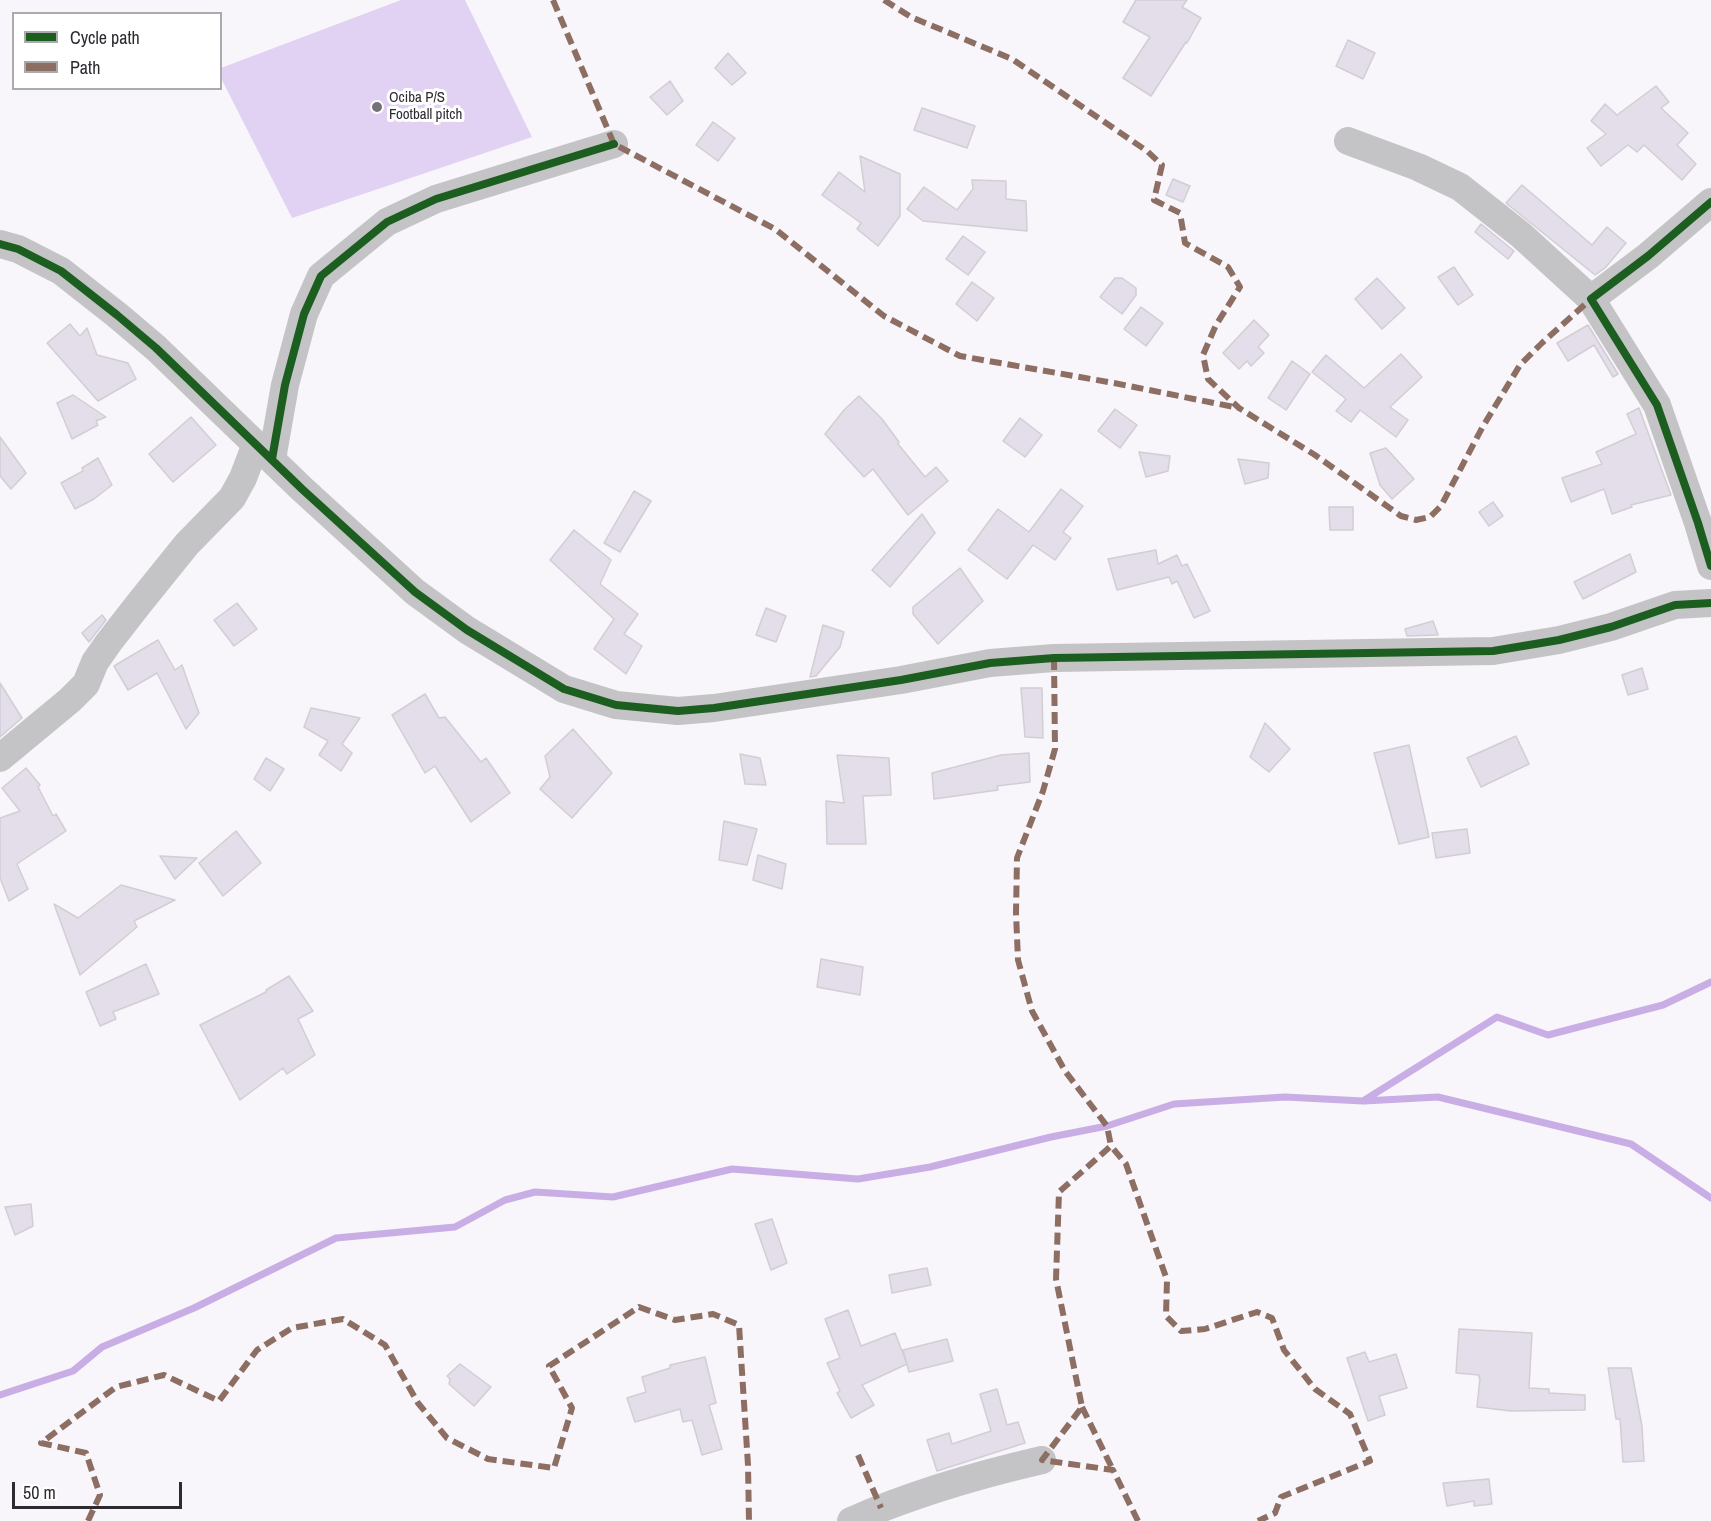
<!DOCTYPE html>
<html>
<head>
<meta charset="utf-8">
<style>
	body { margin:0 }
	#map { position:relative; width:1711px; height:1521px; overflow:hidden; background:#f8f5fb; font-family:"Archivo Narrow",sans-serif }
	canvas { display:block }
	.legend { position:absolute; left:12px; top:12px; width:210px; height:78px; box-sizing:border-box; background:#fff; border:2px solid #abaaad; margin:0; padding:8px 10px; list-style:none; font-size:18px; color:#2d2a31 }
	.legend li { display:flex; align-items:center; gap:12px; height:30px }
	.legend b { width:30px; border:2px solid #abaaad }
	.scale { position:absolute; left:12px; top:1482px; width:170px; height:27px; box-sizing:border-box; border:3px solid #2d2a31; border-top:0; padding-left:8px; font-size:18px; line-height:21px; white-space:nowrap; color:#2d2a31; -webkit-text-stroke:4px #fff; paint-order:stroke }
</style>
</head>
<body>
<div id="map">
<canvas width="1711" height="1521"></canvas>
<ul class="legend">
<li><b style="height:8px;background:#1b5e20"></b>Cycle path</li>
<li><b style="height:8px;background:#8d6e63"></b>Path</li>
</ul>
<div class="scale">50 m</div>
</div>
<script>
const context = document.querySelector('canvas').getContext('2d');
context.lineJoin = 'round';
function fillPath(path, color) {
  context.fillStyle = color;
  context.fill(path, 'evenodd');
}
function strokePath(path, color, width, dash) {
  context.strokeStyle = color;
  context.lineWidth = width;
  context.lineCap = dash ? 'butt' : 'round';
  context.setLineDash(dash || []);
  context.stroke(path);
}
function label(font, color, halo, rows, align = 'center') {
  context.font = font + ' "Archivo Narrow",sans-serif';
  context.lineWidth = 6;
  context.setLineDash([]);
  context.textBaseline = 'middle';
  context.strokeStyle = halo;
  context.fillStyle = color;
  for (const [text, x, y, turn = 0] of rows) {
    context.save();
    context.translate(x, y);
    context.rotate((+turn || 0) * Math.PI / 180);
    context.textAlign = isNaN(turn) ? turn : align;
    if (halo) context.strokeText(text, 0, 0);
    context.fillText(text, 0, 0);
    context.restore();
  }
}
fillPath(new Path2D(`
	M 401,0 L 465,0 L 532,137 L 292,218 L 221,78 L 221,68 Z`), '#e1d1f3');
strokePath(new Path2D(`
	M 1364,1101 L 1438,1097 L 1631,1144 L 1711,1198
	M 0,1395 L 73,1371 L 102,1347 L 194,1308 L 336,1238 L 455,1227 L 505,1200 L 535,1192 L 613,1197 L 732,1169 L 858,1179 L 930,1167 L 1051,1137 L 1107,1126 L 1174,1104 L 1285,1097 L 1363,1101 L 1497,1017 L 1548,1035 L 1663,1005 L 1711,982`), '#c8aee5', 7);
const building = new Path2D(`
	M 1136,0 L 1187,0 L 1182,7 L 1201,18 L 1187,43 L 1186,42 L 1151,96 L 1123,78 L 1150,37 L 1123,22 Z
	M 1348,40 L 1375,53 L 1363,79 L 1336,66 Z
	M 728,53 L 746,73 L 732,85 L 715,68 Z
	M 670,81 L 683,101 L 667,115 L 650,97 Z
	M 1656,86 L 1669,102 L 1661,108 L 1688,133 L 1677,145 L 1696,164 L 1682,180 L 1644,145 L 1637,152 L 1628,145 L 1601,166 L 1587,148 L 1606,134 L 1591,121 L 1605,104 L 1617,115 Z
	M 922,108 L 975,126 L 967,148 L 914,130 Z
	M 713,122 L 735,138 L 718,161 L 696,145 Z
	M 860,156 L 900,174 L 900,216 L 878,246 L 857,229 L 861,223 L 822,195 L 839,172 L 865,192 Z
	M 1173,179 L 1190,186 L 1183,202 L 1166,195 Z
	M 972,180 L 1006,181 L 1006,199 L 1026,201 L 1027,231 L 923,221 L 907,209 L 924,187 L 957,210 L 973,189 Z
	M 1522,185 L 1592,245 L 1607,227 L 1626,243 L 1605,268 L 1595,275 L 1506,203 Z
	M 1481,224 L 1514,251 L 1508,259 L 1475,232 Z
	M 963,236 L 985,252 L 968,275 L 946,259 Z
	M 1454,267 L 1473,295 L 1458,305 L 1438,277 Z
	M 1115,278 L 1122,278 L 1136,288 L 1136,295 L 1122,314 L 1100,297 Z
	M 1377,278 L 1405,308 L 1382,329 L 1355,299 Z
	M 972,282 L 994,298 L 977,321 L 956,304 Z
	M 1141,307 L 1163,323 L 1146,346 L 1124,329 Z
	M 1254,320 L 1269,335 L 1258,347 L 1264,353 L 1251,366 L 1247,361 L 1239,369 L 1223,353 Z
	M 70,324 L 80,336 L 87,328 L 97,355 L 128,363 L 136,379 L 98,401 L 47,343 Z
	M 1588,325 L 1618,374 L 1613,377 L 1594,345 L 1568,361 L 1557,343 Z
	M 1401,354 L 1422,377 L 1390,407 L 1408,420 L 1396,437 L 1360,410 L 1351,422 L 1336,411 L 1346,399 L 1312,372 L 1326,355 L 1364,388 Z
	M 1292,361 L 1310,374 L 1286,410 L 1268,398 Z
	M 73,395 L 106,417 L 96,421 L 98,425 L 72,439 L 57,403 Z
	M 859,396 L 882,419 L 899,442 L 898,444 L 925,477 L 936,467 L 948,481 L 908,515 L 873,469 L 864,477 L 825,434 L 844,410 Z
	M 1639,408 L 1671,495 L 1631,505 L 1632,507 L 1612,514 L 1604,489 L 1571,502 L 1562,478 L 1602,464 L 1596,452 L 1636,434 L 1627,414 Z
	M 1115,409 L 1137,425 L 1120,448 L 1098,431 Z
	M 191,417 L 216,445 L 173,482 L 149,454 Z
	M 1020,418 L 1042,435 L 1025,457 L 1003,441 Z
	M 0,437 L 26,473 L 11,489 L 0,476 Z
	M 1386,448 L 1414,479 L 1392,499 L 1380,485 L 1370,453 Z
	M 1139,452 L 1170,456 L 1168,471 L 1146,477 Z
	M 98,458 L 112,485 L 94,499 L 75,509 L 61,483 L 83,471 L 82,468 Z
	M 1238,459 L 1269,463 L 1268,478 L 1245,484 Z
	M 1061,489 L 1083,506 L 1063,532 L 1071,538 L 1055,560 L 1033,545 L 1007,579 L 968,550 L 998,509 L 1029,532 Z
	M 634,491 L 651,501 L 620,552 L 604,543 Z
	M 1493,502 L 1503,516 L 1489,526 L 1479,512 Z
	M 1329,507 L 1353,507 L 1353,530 L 1330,530 Z
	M 922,514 L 935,533 L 890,587 L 872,570 Z
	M 574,530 L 611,560 L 600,584 L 638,614 L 624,634 L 642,646 L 626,674 L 594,649 L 614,619 L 550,560 Z
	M 1156,550 L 1158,564 L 1177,555 L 1182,566 L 1187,564 L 1210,611 L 1194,618 L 1177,581 L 1172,584 L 1169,577 L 1117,590 L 1108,559 Z
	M 1630,554 L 1636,572 L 1583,599 L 1574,582 Z
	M 960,568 L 983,601 L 938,644 L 913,614 L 913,607 Z
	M 237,603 L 257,629 L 234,646 L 214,620 Z
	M 766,608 L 786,616 L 776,642 L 756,635 Z
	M 102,615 L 106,620 L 89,642 L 82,633 Z
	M 1433,621 L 1438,635 L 1407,636 L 1405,629 Z
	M 823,625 L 844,632 L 840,647 L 816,676 L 810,677 Z
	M 158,640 L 175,670 L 182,665 L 199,713 L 186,729 L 157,673 L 128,690 L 114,666 Z
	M 1642,668 L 1648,689 L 1628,695 L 1622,675 Z
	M 0,683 L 22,718 L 0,737 Z
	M 1021,688 L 1042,688 L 1043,738 L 1025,737 Z
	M 425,694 L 439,718 L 445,717 L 481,762 L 486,758 L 510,793 L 471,822 L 435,766 L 425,773 L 392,715 Z
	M 311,708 L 360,718 L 342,744 L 352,753 L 341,771 L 319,755 L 328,741 L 304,727 Z
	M 1265,723 L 1290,749 L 1269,772 L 1250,757 Z
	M 573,729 L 612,773 L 572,818 L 540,789 L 550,777 L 545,756 Z
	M 1516,736 L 1529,764 L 1481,787 L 1467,758 Z
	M 1409,745 L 1429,837 L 1399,844 L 1374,753 Z
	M 1029,753 L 1030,782 L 997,786 L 998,790 L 934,799 L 932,773 L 1001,755 Z
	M 740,754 L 760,758 L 766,785 L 745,784 Z
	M 837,755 L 889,758 L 891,795 L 863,796 L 866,844 L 827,844 L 826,801 L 844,803 Z
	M 266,758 L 284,769 L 270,791 L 254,779 Z
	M 26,768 L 40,785 L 38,787 L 53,816 L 56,814 L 66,831 L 17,864 L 28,889 L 9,901 L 0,878 L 0,818 L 20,811 L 2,788 Z
	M 724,821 L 757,829 L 747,865 L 719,860 Z
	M 1467,829 L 1470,853 L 1436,858 L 1432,833 Z
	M 236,831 L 261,863 L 223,896 L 199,863 Z
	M 758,855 L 786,864 L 782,889 L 753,880 Z
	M 160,856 L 197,858 L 175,879 Z
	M 121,885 L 175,900 L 134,921 L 137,927 L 80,975 L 54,904 L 78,918 Z
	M 821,959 L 863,967 L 860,995 L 817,987 Z
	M 146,964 L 159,994 L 113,1012 L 116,1019 L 100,1026 L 86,992 Z
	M 289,976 L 313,1011 L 298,1019 L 315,1055 L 287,1074 L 283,1068 L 240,1100 L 200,1025 L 266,992 L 266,990 Z
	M 31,1204 L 33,1226 L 15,1235 L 5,1207 Z
	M 772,1219 L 787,1263 L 771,1270 L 755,1224 Z
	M 927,1268 L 931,1285 L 892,1293 L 889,1275 Z
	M 848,1310 L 861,1346 L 895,1333 L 907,1364 L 862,1385 L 874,1405 L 851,1418 L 837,1393 L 840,1391 L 827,1363 L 840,1358 L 825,1319 Z
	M 1459,1329 L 1532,1333 L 1529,1388 L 1549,1389 L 1549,1393 L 1585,1395 L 1585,1410 L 1511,1411 L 1477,1407 L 1480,1378 L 1479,1378 L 1479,1375 L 1456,1373 Z
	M 947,1339 L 953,1361 L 909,1372 L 903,1350 Z
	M 1365,1352 L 1369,1362 L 1396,1354 L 1407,1388 L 1379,1396 L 1385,1415 L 1368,1421 L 1347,1358 Z
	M 705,1357 L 716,1403 L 709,1405 L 722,1449 L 702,1455 L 692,1420 L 683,1422 L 680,1409 L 635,1422 L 627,1398 L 646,1392 L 642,1377 L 670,1368 L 670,1365 Z
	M 460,1364 L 491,1387 L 474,1406 L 449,1384 L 450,1379 L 447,1376 Z
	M 1608,1368 L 1631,1368 L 1642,1426 L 1644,1461 L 1623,1462 L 1620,1419 L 1616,1419 Z
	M 997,1389 L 1007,1425 L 1018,1422 L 1025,1443 L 937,1471 L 927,1440 L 949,1433 L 952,1444 L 991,1431 L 980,1394 Z
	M 1489,1479 L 1492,1504 L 1474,1506 L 1474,1501 L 1447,1506 L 1443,1483 Z`);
fillPath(building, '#e3deea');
strokePath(building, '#d1ced4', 1.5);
strokePath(new Path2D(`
	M 1348,141 L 1418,167 L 1460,187 L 1521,235 L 1591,299
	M 1711,202 L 1648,256 L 1591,299 L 1657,405 L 1698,523 L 1711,566
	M 0,244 L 18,249 L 61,271 L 117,315 L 156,348 L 302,489 L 415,592 L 467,630 L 564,689 L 616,705 L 678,711 L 714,708 L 901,680 L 990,663 L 1054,658 L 1493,651 L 1559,640 L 1611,627 L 1675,605 L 1711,603
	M 272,459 L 285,385 L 304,314 L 321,276 L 387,222 L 436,199 L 614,144
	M 0,758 L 70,700 L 86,684 L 95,662 L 109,642 L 141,601 L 187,544 L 232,498 L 243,478 L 256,444
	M 851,1521 C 912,1494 977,1475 1042,1460`), '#c4c3c6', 28);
strokePath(new Path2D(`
	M 553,0 L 614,144 L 775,229 L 884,316 L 960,356 L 1114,383 L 1239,408
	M 884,0 L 911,17 L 1012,59 L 1147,151 L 1162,165 L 1154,200 L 1180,213 L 1185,243 L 1228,267 L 1240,287 L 1216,325 L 1203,355 L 1208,379 L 1239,408 L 1315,455 L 1401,516 L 1416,520 L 1430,517 L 1441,506 L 1482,428 L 1520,365 L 1542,343 L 1591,299
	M 1054,658 L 1055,749 L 1043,791 L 1017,858 L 1016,913 L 1018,960 L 1032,1011 L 1065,1071 L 1107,1126 L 1111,1146
	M 1082,1407 L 1113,1470
	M 858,1455 L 881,1508
	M 88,1521 L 100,1495 L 86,1453 L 41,1443 L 116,1387 L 164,1375 L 219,1401 L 257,1350 L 292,1328 L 343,1319 L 385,1345 L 418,1403 L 447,1438 L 488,1459 L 554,1468 L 572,1408 L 549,1366 L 639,1307 L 675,1320 L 713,1314 L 739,1325 L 748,1465 L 749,1521
	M 1138,1521 L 1113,1470 L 1042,1460 L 1082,1407 L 1056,1279 L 1059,1192 L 1111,1146 L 1126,1164 L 1167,1280 L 1166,1316 L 1181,1331 L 1205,1329 L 1257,1312 L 1272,1318 L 1284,1350 L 1315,1389 L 1350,1414 L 1370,1461 L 1281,1497 L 1275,1513 L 1258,1521`), '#8d6e63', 6, [12, 6]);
strokePath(new Path2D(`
	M 1711,202 L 1648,256 L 1591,299 L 1657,405 L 1698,523 L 1711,566
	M 0,244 L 18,249 L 61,271 L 117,315 L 156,348 L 302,489 L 415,592 L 467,630 L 564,689 L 616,705 L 678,711 L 714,708 L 901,680 L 990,663 L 1054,658 L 1493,651 L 1559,640 L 1611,627 L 1675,605 L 1711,603
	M 272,459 L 285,385 L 304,314 L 321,276 L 387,222 L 436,199 L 614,144`), '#1b5e20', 8);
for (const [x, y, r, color] of [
	[377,107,6,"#747178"]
]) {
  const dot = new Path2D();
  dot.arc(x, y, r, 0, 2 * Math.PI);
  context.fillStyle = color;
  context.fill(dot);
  strokePath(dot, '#fff', 2);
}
label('15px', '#2d2a31', '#fff', [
	["Ociba P/S",389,98],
	["Football pitch",389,115]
], 'left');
</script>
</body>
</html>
